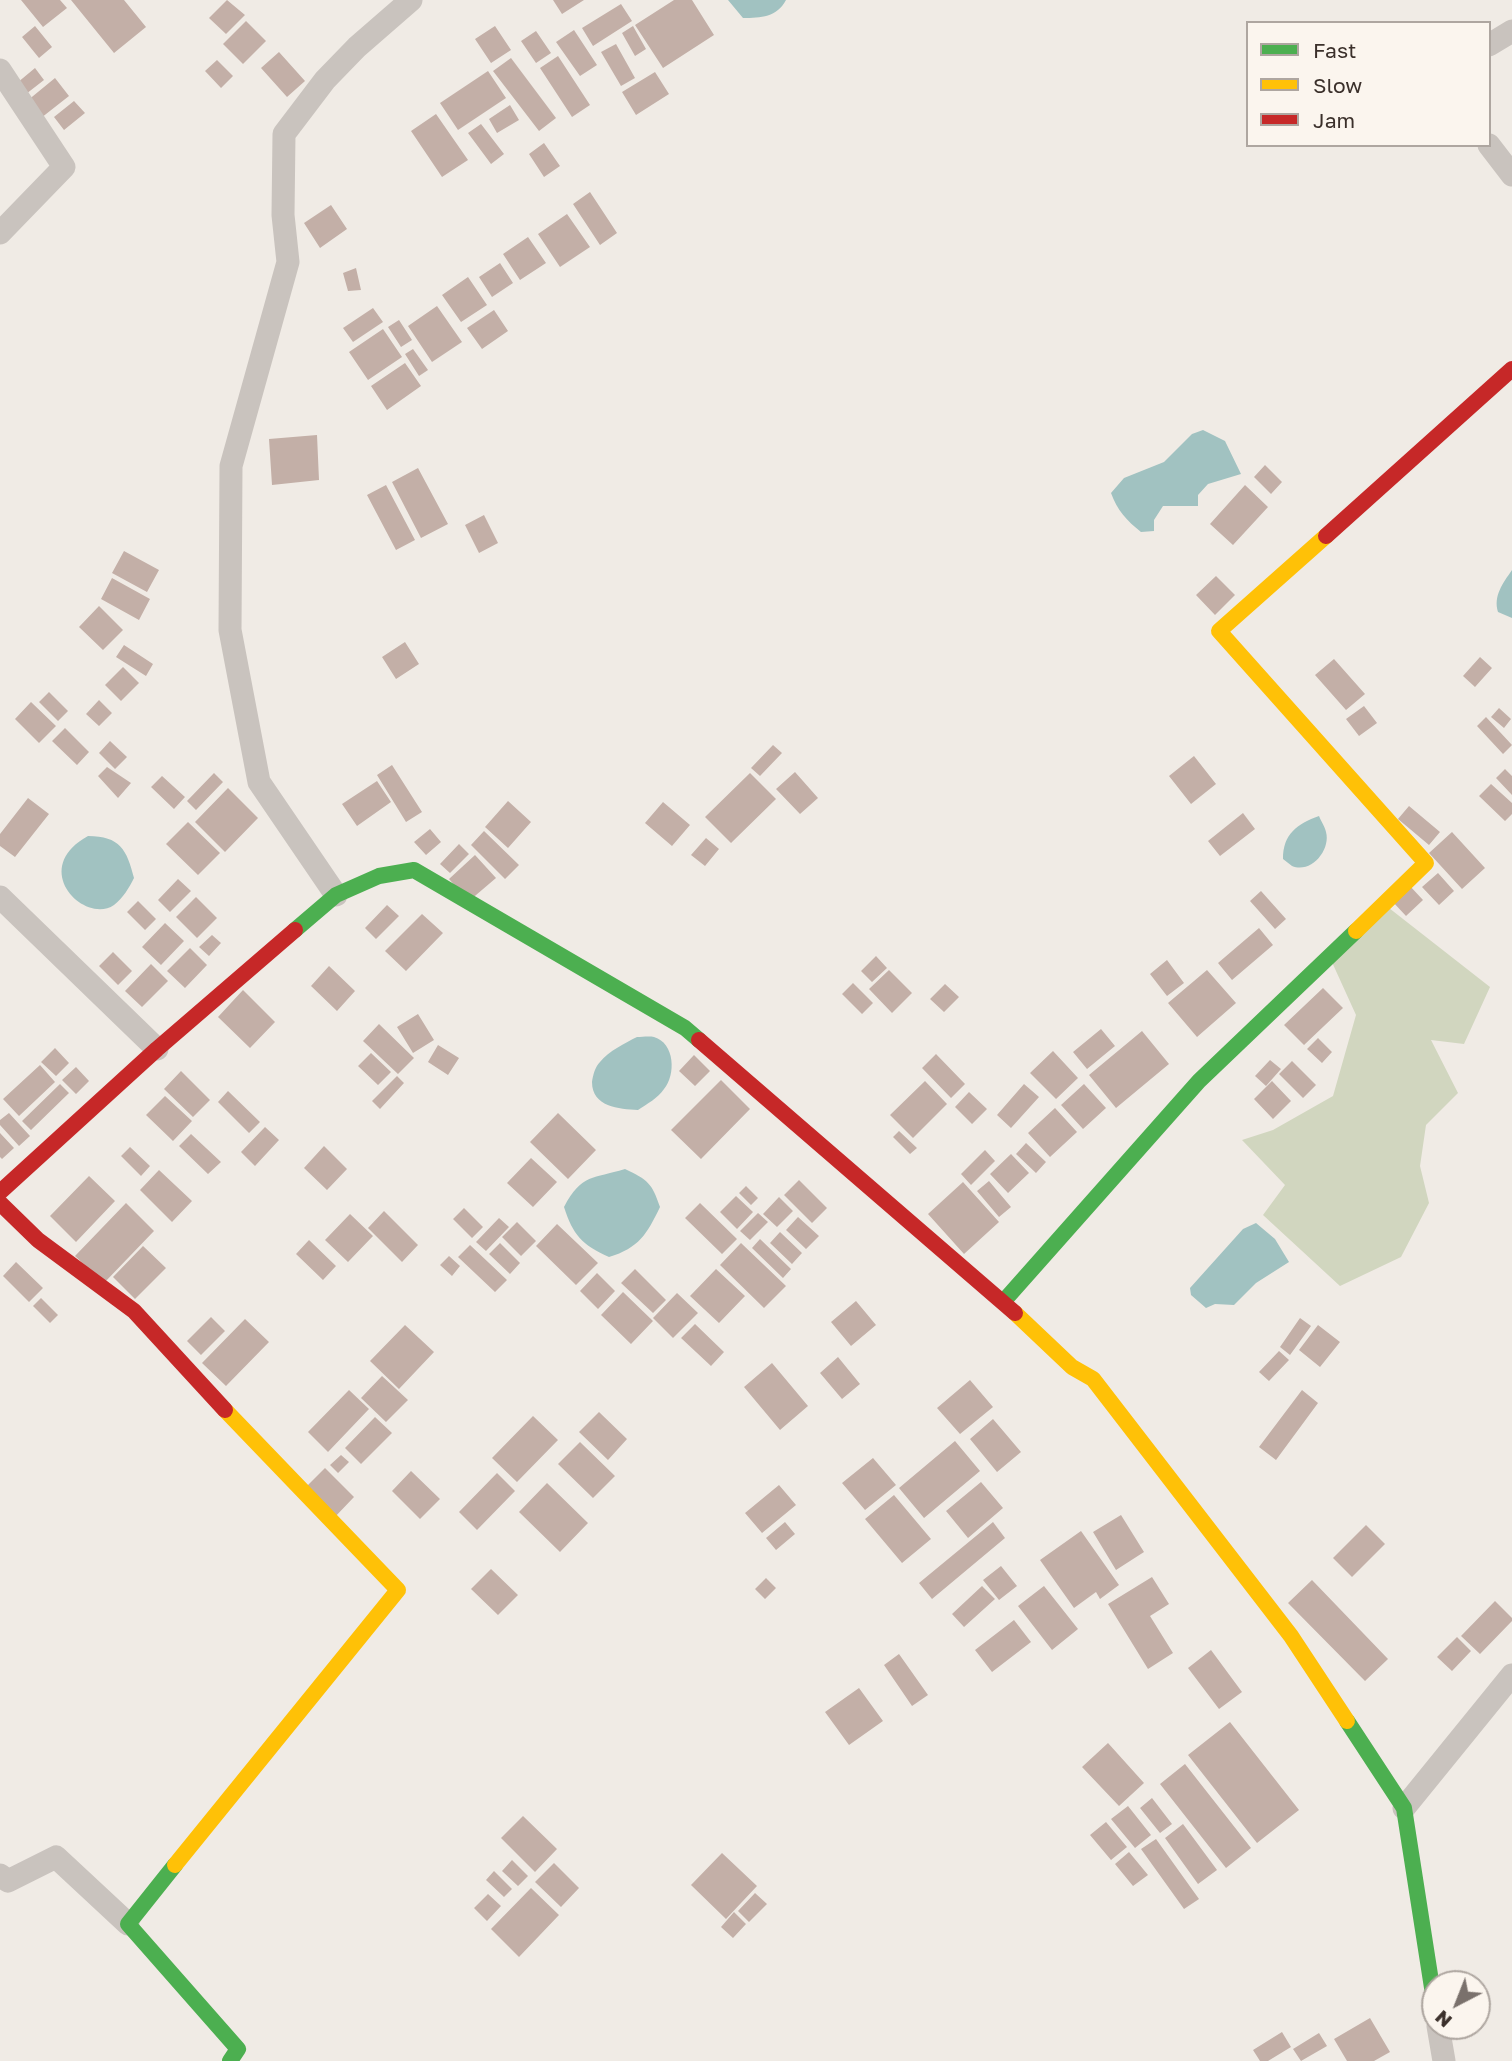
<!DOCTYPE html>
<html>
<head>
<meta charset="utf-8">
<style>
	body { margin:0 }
	#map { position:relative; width:1512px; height:2061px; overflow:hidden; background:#f0ebe5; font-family:"Golos Text",sans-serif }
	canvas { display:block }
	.legend { position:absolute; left:1246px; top:21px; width:245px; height:126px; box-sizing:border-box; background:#fbf5ee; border:2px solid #aea6a0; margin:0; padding:9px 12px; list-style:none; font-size:21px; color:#3b302b }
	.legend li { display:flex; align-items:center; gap:14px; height:35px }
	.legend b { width:35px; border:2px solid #aea6a0 }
	.north { position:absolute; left:1421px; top:1970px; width:70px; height:70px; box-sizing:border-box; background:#fbf5ee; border:2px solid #aea6a0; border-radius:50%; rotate:222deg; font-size:19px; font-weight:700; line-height:28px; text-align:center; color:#3b302b }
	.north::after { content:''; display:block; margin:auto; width:24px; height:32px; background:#7a716c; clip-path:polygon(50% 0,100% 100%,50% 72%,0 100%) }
</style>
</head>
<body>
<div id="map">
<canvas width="1512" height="2061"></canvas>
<ul class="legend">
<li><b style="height:9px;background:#4caf50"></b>Fast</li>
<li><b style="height:9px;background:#ffc107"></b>Slow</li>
<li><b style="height:9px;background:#c62828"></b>Jam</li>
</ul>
<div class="north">N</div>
</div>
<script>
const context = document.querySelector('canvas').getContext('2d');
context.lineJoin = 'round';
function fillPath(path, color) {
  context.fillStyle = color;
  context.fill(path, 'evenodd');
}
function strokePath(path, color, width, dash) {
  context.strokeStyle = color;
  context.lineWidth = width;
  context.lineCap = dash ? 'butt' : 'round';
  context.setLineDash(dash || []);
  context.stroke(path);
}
fillPath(new Path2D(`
	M 1389,908 L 1490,987 L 1464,1044 L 1431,1040 L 1458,1093 L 1426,1125 L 1420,1166 L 1429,1203 L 1401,1257 L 1340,1286 L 1263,1215 L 1285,1185 L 1242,1140 L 1273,1130 L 1333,1096 L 1356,1015 L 1331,960 Z`), '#d1d6bf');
fillPath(new Path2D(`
	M 728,0 L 786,0 C 777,17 761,18 743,18 Z
	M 1203,430 L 1225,441 L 1241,474 L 1208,484 L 1198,495 L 1198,506 L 1163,506 L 1154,520 L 1154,531 L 1141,532 C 1127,521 1117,510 1111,493 L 1124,478 L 1164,462 L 1192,434 Z
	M 1512,570 L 1512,618 L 1498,612 C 1493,596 1503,583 1512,570 Z
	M 1319,816 C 1321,821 1325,827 1326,832 C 1331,850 1311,874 1292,866 C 1289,864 1286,861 1283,859 C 1283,834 1297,824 1319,816 Z
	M 88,836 C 120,836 127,850 134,878 C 129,888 123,898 114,905 C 85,925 28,869 88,836 Z
	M 637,1037 C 642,1037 649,1036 654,1037 C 675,1043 676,1075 664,1089 C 658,1098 647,1104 638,1110 C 619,1109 592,1107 592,1082 C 593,1075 595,1067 600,1062 C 609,1051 625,1043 637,1037 Z
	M 625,1169 C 648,1180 652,1183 660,1207 C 647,1234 639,1248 609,1257 C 582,1245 573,1235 564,1207 C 582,1173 593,1179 625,1169 Z
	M 1256,1223 L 1275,1239 L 1289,1262 L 1256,1283 L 1234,1305 L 1215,1304 L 1206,1308 L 1191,1295 L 1190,1288 L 1243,1229 Z`), '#a1c2c1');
fillPath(new Path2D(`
	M 21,0 L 60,0 L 67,8 L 43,27 Z
	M 71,0 L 124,0 L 146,27 L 114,53 Z
	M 227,0 L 245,15 L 226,34 L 209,18 Z
	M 553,0 L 584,0 L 562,14 Z
	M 674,0 L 692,0 L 714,35 L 663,68 L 635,25 Z
	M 621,4 L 632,21 L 593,46 L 582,28 Z
	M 246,21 L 266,41 L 243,64 L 223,44 Z
	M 35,26 L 52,47 L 39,58 L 22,37 Z
	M 495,26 L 511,50 L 491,63 L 475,39 Z
	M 633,26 L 646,49 L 635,56 L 622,33 Z
	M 574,30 L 597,65 L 580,76 L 556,42 Z
	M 536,31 L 551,53 L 536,63 L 521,41 Z
	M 616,44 L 635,78 L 621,86 L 601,52 Z
	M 279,52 L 305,81 L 287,97 L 261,68 Z
	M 558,56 L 590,105 L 572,117 L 540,68 Z
	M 511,58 L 556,118 L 539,131 L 493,71 Z
	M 217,60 L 233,76 L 221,88 L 205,71 Z
	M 35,68 L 44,80 L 26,94 L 17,83 Z
	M 488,71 L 506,98 L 458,130 L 440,103 Z
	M 655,72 L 669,94 L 636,115 L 622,92 Z
	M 55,78 L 69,96 L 41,118 L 27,101 Z
	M 74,101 L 85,113 L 64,130 L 54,117 Z
	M 510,105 L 519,120 L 497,133 L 489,119 Z
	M 436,114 L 468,160 L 442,177 L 411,131 Z
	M 481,124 L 504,154 L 491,164 L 468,133 Z
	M 544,143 L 560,166 L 544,177 L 529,154 Z
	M 590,192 L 617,233 L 600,245 L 573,204 Z
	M 331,205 L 347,229 L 320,248 L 304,223 Z
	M 567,214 L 590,247 L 560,267 L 538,234 Z
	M 528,237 L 546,263 L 520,280 L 503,254 Z
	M 500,263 L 513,283 L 492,297 L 479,277 Z
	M 356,268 L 361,290 L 348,291 L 343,273 Z
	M 468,277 L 487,305 L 461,322 L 442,295 Z
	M 437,306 L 462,342 L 432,362 L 408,326 Z
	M 373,308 L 383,322 L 353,342 L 343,328 Z
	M 494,310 L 508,331 L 482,349 L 467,328 Z
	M 399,320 L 412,340 L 401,347 L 388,327 Z
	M 383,329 L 402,357 L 368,380 L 349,352 Z
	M 413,349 L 428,370 L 419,376 L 405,354 Z
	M 405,363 L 421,386 L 387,410 L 371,386 Z
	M 317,435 L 319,480 L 272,485 L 269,439 Z
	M 1265,465 L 1282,482 L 1271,494 L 1254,477 Z
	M 418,468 L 448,524 L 421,538 L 392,482 Z
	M 386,485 L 415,540 L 396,550 L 367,495 Z
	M 1245,485 L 1268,507 L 1233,545 L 1210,524 Z
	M 484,515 L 498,543 L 479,553 L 465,525 Z
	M 124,551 L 159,570 L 147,592 L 112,573 Z
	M 1216,576 L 1235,595 L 1215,615 L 1196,595 Z
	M 112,578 L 150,599 L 139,620 L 101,599 Z
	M 99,606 L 123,630 L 103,650 L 79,627 Z
	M 405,642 L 419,664 L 396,679 L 382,657 Z
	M 124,645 L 153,664 L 146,676 L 116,657 Z
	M 1480,657 L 1492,668 L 1475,687 L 1463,676 Z
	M 1334,659 L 1365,694 L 1346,710 L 1315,675 Z
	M 123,667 L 139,683 L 121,701 L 105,685 Z
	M 49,692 L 68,711 L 58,721 L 39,702 Z
	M 99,700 L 112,713 L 99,726 L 86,714 Z
	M 31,702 L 56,726 L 39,743 L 15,719 Z
	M 1364,706 L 1377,723 L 1359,736 L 1346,719 Z
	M 1499,708 L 1511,719 L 1504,728 L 1491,717 Z
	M 1486,717 L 1512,745 L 1503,754 L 1477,726 Z
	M 65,728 L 89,752 L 77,765 L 52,741 Z
	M 110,741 L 127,757 L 115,769 L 99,753 Z
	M 773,745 L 782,753 L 760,776 L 751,768 Z
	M 1194,756 L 1216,784 L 1191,804 L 1169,776 Z
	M 392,765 L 422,812 L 406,822 L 377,775 Z
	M 107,767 L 131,783 L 118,798 L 98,776 Z
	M 1505,769 L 1512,776 L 1512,795 L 1496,778 Z
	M 795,772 L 818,798 L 800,814 L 776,789 Z
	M 214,773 L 223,782 L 196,810 L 187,801 Z
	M 750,773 L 776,799 L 731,843 L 705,817 Z
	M 162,776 L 185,797 L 174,809 L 151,787 Z
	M 377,781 L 391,802 L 357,826 L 342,804 Z
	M 1491,784 L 1512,803 L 1512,814 L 1505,821 L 1479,796 Z
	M 228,788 L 258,818 L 225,852 L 195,822 Z
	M 28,798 L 49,814 L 15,857 L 0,846 L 0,834 Z
	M 508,801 L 531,822 L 508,848 L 485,827 Z
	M 663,802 L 690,825 L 672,846 L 645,823 Z
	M 1409,806 L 1440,832 L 1429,845 L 1398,819 Z
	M 1243,813 L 1255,829 L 1220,856 L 1208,841 Z
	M 188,822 L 220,853 L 198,875 L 166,844 Z
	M 430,829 L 441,842 L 426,855 L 414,842 Z
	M 484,831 L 519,865 L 505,879 L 471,845 Z
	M 1452,832 L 1485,868 L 1462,889 L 1429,853 Z
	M 706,838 L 719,849 L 705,866 L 691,855 Z
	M 459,844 L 469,854 L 450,873 L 440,864 Z
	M 475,855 L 496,878 L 469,901 L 449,879 Z
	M 1438,873 L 1454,891 L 1439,905 L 1422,887 Z
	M 178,879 L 191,891 L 170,912 L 158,900 Z
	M 1409,885 L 1423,900 L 1406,916 L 1392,901 Z
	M 1261,891 L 1286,919 L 1275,929 L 1250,901 Z
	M 196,897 L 217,918 L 197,938 L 176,917 Z
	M 138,901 L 156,919 L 145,930 L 127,912 Z
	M 387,905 L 399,916 L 376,939 L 365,928 Z
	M 422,914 L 443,933 L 406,971 L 385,951 Z
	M 165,923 L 184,941 L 161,965 L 142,947 Z
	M 1259,928 L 1273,945 L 1232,980 L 1218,963 Z
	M 212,935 L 221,943 L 209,956 L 199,947 Z
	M 190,948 L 207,965 L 185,988 L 167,971 Z
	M 113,952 L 132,971 L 118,985 L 99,966 Z
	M 876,956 L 887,968 L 872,982 L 861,971 Z
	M 1167,960 L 1184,983 L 1167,996 L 1150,974 Z
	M 151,964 L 168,981 L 142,1007 L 125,991 Z
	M 329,966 L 355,991 L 337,1011 L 311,986 Z
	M 889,970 L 912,993 L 892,1013 L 869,989 Z
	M 1207,970 L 1236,1003 L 1197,1037 L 1168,1003 Z
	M 853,983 L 873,1003 L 862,1014 L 842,994 Z
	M 945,984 L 959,997 L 944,1012 L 930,999 Z
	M 1323,988 L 1343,1008 L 1304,1045 L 1284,1025 Z
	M 243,990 L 275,1022 L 250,1048 L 218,1017 Z
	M 418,1014 L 434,1040 L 413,1053 L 397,1027 Z
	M 379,1024 L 414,1058 L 398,1074 L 363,1041 Z
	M 1101,1029 L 1115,1046 L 1087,1069 L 1073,1052 Z
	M 1142,1031 L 1169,1064 L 1116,1108 L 1089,1075 Z
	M 1318,1038 L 1332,1052 L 1322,1063 L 1307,1049 Z
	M 438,1045 L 459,1058 L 448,1075 L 428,1062 Z
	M 55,1048 L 69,1063 L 56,1076 L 41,1062 Z
	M 1053,1051 L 1078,1078 L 1056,1099 L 1030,1073 Z
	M 371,1053 L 391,1072 L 378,1085 L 358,1066 Z
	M 936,1054 L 965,1084 L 951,1098 L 922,1068 Z
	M 694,1055 L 710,1071 L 695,1086 L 679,1071 Z
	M 1270,1060 L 1281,1069 L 1266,1086 L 1255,1076 Z
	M 1292,1061 L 1316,1085 L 1303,1098 L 1279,1074 Z
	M 40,1065 L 55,1082 L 19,1116 L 3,1099 Z
	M 76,1067 L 89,1081 L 76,1094 L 62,1080 Z
	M 181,1071 L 210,1100 L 193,1117 L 164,1089 Z
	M 397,1076 L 404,1083 L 380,1109 L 372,1101 Z
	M 721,1080 L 750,1109 L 701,1159 L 671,1130 Z
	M 925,1081 L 947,1104 L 913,1138 L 890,1115 Z
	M 1272,1081 L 1291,1101 L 1273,1119 L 1254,1099 Z
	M 60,1084 L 69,1093 L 31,1130 L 22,1121 Z
	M 1024,1084 L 1039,1097 L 1011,1128 L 997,1115 Z
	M 1084,1084 L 1106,1108 L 1083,1129 L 1061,1105 Z
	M 228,1091 L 260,1122 L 249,1133 L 218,1102 Z
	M 969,1092 L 987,1109 L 972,1124 L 955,1107 Z
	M 165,1096 L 192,1121 L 173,1141 L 146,1115 Z
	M 1055,1108 L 1077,1132 L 1050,1157 L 1028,1133 Z
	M 9,1113 L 30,1136 L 19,1146 L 0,1125 L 0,1120 Z
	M 558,1113 L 596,1150 L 568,1179 L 530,1142 Z
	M 265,1127 L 279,1140 L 255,1166 L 241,1152 Z
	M 899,1131 L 917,1148 L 910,1154 L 893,1137 Z
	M 0,1133 L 14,1148 L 2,1159 L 0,1157 Z
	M 191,1134 L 221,1162 L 208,1174 L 179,1146 Z
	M 1026,1143 L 1046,1162 L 1036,1173 L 1016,1154 Z
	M 324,1146 L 347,1169 L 327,1190 L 304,1168 Z
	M 130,1147 L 150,1166 L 141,1176 L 121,1156 Z
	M 985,1150 L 995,1161 L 971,1185 L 961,1174 Z
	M 1011,1154 L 1029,1173 L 1008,1193 L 990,1174 Z
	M 531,1158 L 557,1182 L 533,1207 L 507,1183 Z
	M 159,1170 L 192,1201 L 172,1222 L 140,1190 Z
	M 89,1176 L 115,1201 L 76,1242 L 50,1216 Z
	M 799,1180 L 827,1208 L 812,1223 L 784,1195 Z
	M 989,1181 L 1011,1207 L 999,1217 L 977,1191 Z
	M 963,1182 L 999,1222 L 964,1254 L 928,1214 Z
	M 746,1186 L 758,1198 L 751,1205 L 739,1193 Z
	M 736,1196 L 753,1212 L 737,1229 L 720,1212 Z
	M 779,1197 L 793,1211 L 777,1227 L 763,1214 Z
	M 126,1203 L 154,1231 L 104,1283 L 75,1256 Z
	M 700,1203 L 737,1239 L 722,1254 L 685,1218 Z
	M 464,1208 L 483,1227 L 472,1238 L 453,1219 Z
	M 384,1211 L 418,1245 L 402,1262 L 368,1228 Z
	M 758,1213 L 768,1222 L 750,1240 L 740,1231 Z
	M 350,1214 L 373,1236 L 348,1262 L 325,1240 Z
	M 798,1217 L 819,1236 L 806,1249 L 786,1230 Z
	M 499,1218 L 509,1227 L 486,1251 L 476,1242 Z
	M 517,1222 L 536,1241 L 521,1256 L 502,1237 Z
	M 557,1224 L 598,1263 L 576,1285 L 536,1246 Z
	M 780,1232 L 802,1253 L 792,1264 L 770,1243 Z
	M 760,1239 L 791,1269 L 783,1278 L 752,1248 Z
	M 309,1240 L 336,1266 L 323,1280 L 296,1254 Z
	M 500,1243 L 520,1263 L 510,1274 L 489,1254 Z
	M 741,1243 L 786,1286 L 764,1308 L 720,1265 Z
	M 470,1245 L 507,1280 L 495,1292 L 458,1257 Z
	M 143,1246 L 166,1268 L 135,1299 L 113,1277 Z
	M 449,1256 L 460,1266 L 452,1276 L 440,1265 Z
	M 16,1262 L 43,1288 L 29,1302 L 3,1276 Z
	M 635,1269 L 666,1300 L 653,1313 L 621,1283 Z
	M 716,1269 L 745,1296 L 719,1323 L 690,1296 Z
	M 597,1273 L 615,1291 L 598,1309 L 580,1291 Z
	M 623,1292 L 653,1321 L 631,1344 L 601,1315 Z
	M 677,1293 L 698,1313 L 673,1338 L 653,1318 Z
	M 41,1298 L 58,1315 L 50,1323 L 33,1306 Z
	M 856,1301 L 876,1325 L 851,1346 L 831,1322 Z
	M 211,1317 L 225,1331 L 201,1355 L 187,1341 Z
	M 1300,1318 L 1311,1326 L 1290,1355 L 1280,1347 Z
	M 245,1319 L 269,1342 L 226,1386 L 202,1363 Z
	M 695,1324 L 724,1352 L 711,1366 L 681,1338 Z
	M 405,1325 L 434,1352 L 399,1389 L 370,1361 Z
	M 1318,1325 L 1340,1342 L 1320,1367 L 1299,1350 Z
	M 1279,1351 L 1289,1360 L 1269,1381 L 1259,1372 Z
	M 838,1357 L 860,1384 L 842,1399 L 820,1373 Z
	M 772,1363 L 808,1406 L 780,1430 L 744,1387 Z
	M 382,1376 L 408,1400 L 386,1422 L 361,1398 Z
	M 970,1380 L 993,1407 L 960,1434 L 937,1408 Z
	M 349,1390 L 369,1409 L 328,1452 L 308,1432 Z
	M 1302,1390 L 1318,1403 L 1276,1460 L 1259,1447 Z
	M 599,1412 L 627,1439 L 608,1460 L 579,1432 Z
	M 533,1416 L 558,1440 L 517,1482 L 492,1458 Z
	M 375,1417 L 392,1433 L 361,1464 L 345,1448 Z
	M 993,1419 L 1021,1452 L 997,1472 L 970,1439 Z
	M 955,1441 L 980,1471 L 924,1518 L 899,1488 Z
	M 580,1442 L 615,1476 L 593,1498 L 558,1464 Z
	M 341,1455 L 349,1462 L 338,1473 L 330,1465 Z
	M 873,1458 L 896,1485 L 865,1510 L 842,1483 Z
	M 325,1468 L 354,1497 L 333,1519 L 303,1490 Z
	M 411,1471 L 440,1499 L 420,1519 L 392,1491 Z
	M 497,1473 L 515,1491 L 477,1530 L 459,1512 Z
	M 981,1482 L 1003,1508 L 968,1538 L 946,1511 Z
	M 547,1483 L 588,1523 L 560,1552 L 519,1512 Z
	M 779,1485 L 796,1505 L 762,1533 L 745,1513 Z
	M 894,1495 L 931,1539 L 902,1563 L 865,1519 Z
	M 1121,1515 L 1144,1552 L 1116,1570 L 1093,1532 Z
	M 785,1522 L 795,1534 L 776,1550 L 766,1538 Z
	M 993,1522 L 1005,1538 L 932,1599 L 919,1583 Z
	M 1366,1525 L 1385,1544 L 1352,1577 L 1333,1558 Z
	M 1081,1531 L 1119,1585 L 1100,1599 L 1096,1592 L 1074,1608 L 1040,1560 Z
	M 1001,1566 L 1017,1586 L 999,1600 L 983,1580 Z
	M 491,1569 L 518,1595 L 498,1615 L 471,1589 Z
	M 1152,1577 L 1169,1604 L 1150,1616 L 1173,1653 L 1148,1669 L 1108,1604 Z
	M 766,1578 L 776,1588 L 765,1599 L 755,1589 Z
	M 1312,1580 L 1388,1659 L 1365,1681 L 1288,1603 Z
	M 982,1586 L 995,1599 L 964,1627 L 952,1614 Z
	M 1044,1586 L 1078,1629 L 1052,1650 L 1018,1606 Z
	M 1495,1601 L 1512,1618 L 1512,1621 L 1480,1654 L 1461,1636 Z
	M 1014,1620 L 1031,1642 L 992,1672 L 975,1650 Z
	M 1457,1637 L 1471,1651 L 1452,1671 L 1437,1657 Z
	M 1211,1650 L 1242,1692 L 1219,1709 L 1188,1668 Z
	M 899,1654 L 928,1695 L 912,1706 L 884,1665 Z
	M 859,1688 L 883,1721 L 849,1745 L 825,1712 Z
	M 1230,1722 L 1299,1810 L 1257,1843 L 1188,1755 Z
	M 1108,1743 L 1144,1783 L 1119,1806 L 1082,1767 Z
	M 1185,1764 L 1251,1848 L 1226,1868 L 1160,1784 Z
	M 1152,1798 L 1172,1824 L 1160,1833 L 1140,1808 Z
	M 1128,1806 L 1151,1835 L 1135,1848 L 1111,1819 Z
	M 523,1816 L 557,1849 L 535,1872 L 501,1838 Z
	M 1106,1822 L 1127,1847 L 1111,1860 L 1090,1835 Z
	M 1183,1824 L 1217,1870 L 1198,1884 L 1165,1838 Z
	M 1156,1839 L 1199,1899 L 1184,1909 L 1141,1849 Z
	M 1129,1852 L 1148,1875 L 1133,1886 L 1115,1864 Z
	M 722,1853 L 757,1886 L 726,1919 L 691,1885 Z
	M 512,1860 L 528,1876 L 518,1886 L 502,1871 Z
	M 554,1863 L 579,1888 L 561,1907 L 535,1882 Z
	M 494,1871 L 512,1889 L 504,1897 L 486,1880 Z
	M 531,1888 L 559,1915 L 519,1957 L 491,1929 Z
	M 755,1893 L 767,1904 L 749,1922 L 738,1911 Z
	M 488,1894 L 501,1906 L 487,1921 L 474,1908 Z
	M 734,1912 L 746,1924 L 733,1938 L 721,1927 Z
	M 1370,2018 L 1390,2052 L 1374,2061 L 1347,2061 L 1334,2039 Z
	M 1282,2032 L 1291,2047 L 1268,2061 L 1260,2061 L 1253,2050 Z
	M 1319,2033 L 1327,2046 L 1301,2061 L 1293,2049 Z`), '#c3afa7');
strokePath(new Path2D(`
	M 1489,45 L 1512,31
	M 0,70 L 64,167 L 0,233
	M 1489,145 L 1512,175
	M 336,895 L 259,782 L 230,630 L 231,466 L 288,262 L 283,215 L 284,134 L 325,80 L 357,47 L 411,0
	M 0,897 L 157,1049
	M 1404,1808 L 1512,1675
	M 0,1875 L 8,1881 L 56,1857 L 128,1924
	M 1438,2026 L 1444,2061`), '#c9c3be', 23);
strokePath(new Path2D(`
	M 295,930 L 336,895 L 379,876 L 414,870 L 685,1028 L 699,1040
	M 1003,1302 L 1199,1081 L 1356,931
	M 1347,1721 L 1404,1808 L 1435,2007
	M 175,1865 L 128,1924 L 238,2049 L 230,2061`), '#4caf50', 16);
strokePath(new Path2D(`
	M 1326,536 L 1219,631 L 1426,863 L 1356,931
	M 1015,1313 L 1072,1367 L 1093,1379 L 1291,1636 L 1347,1721
	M 175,1865 L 398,1590 L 225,1410`), '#ffc107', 16);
strokePath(new Path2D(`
	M 1326,536 L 1512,369
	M 699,1040 L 1015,1313
	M 0,1192 L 157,1049 L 295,930
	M 0,1203 L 38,1240 L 134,1311 L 225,1410`), '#c62828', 16);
</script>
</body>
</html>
